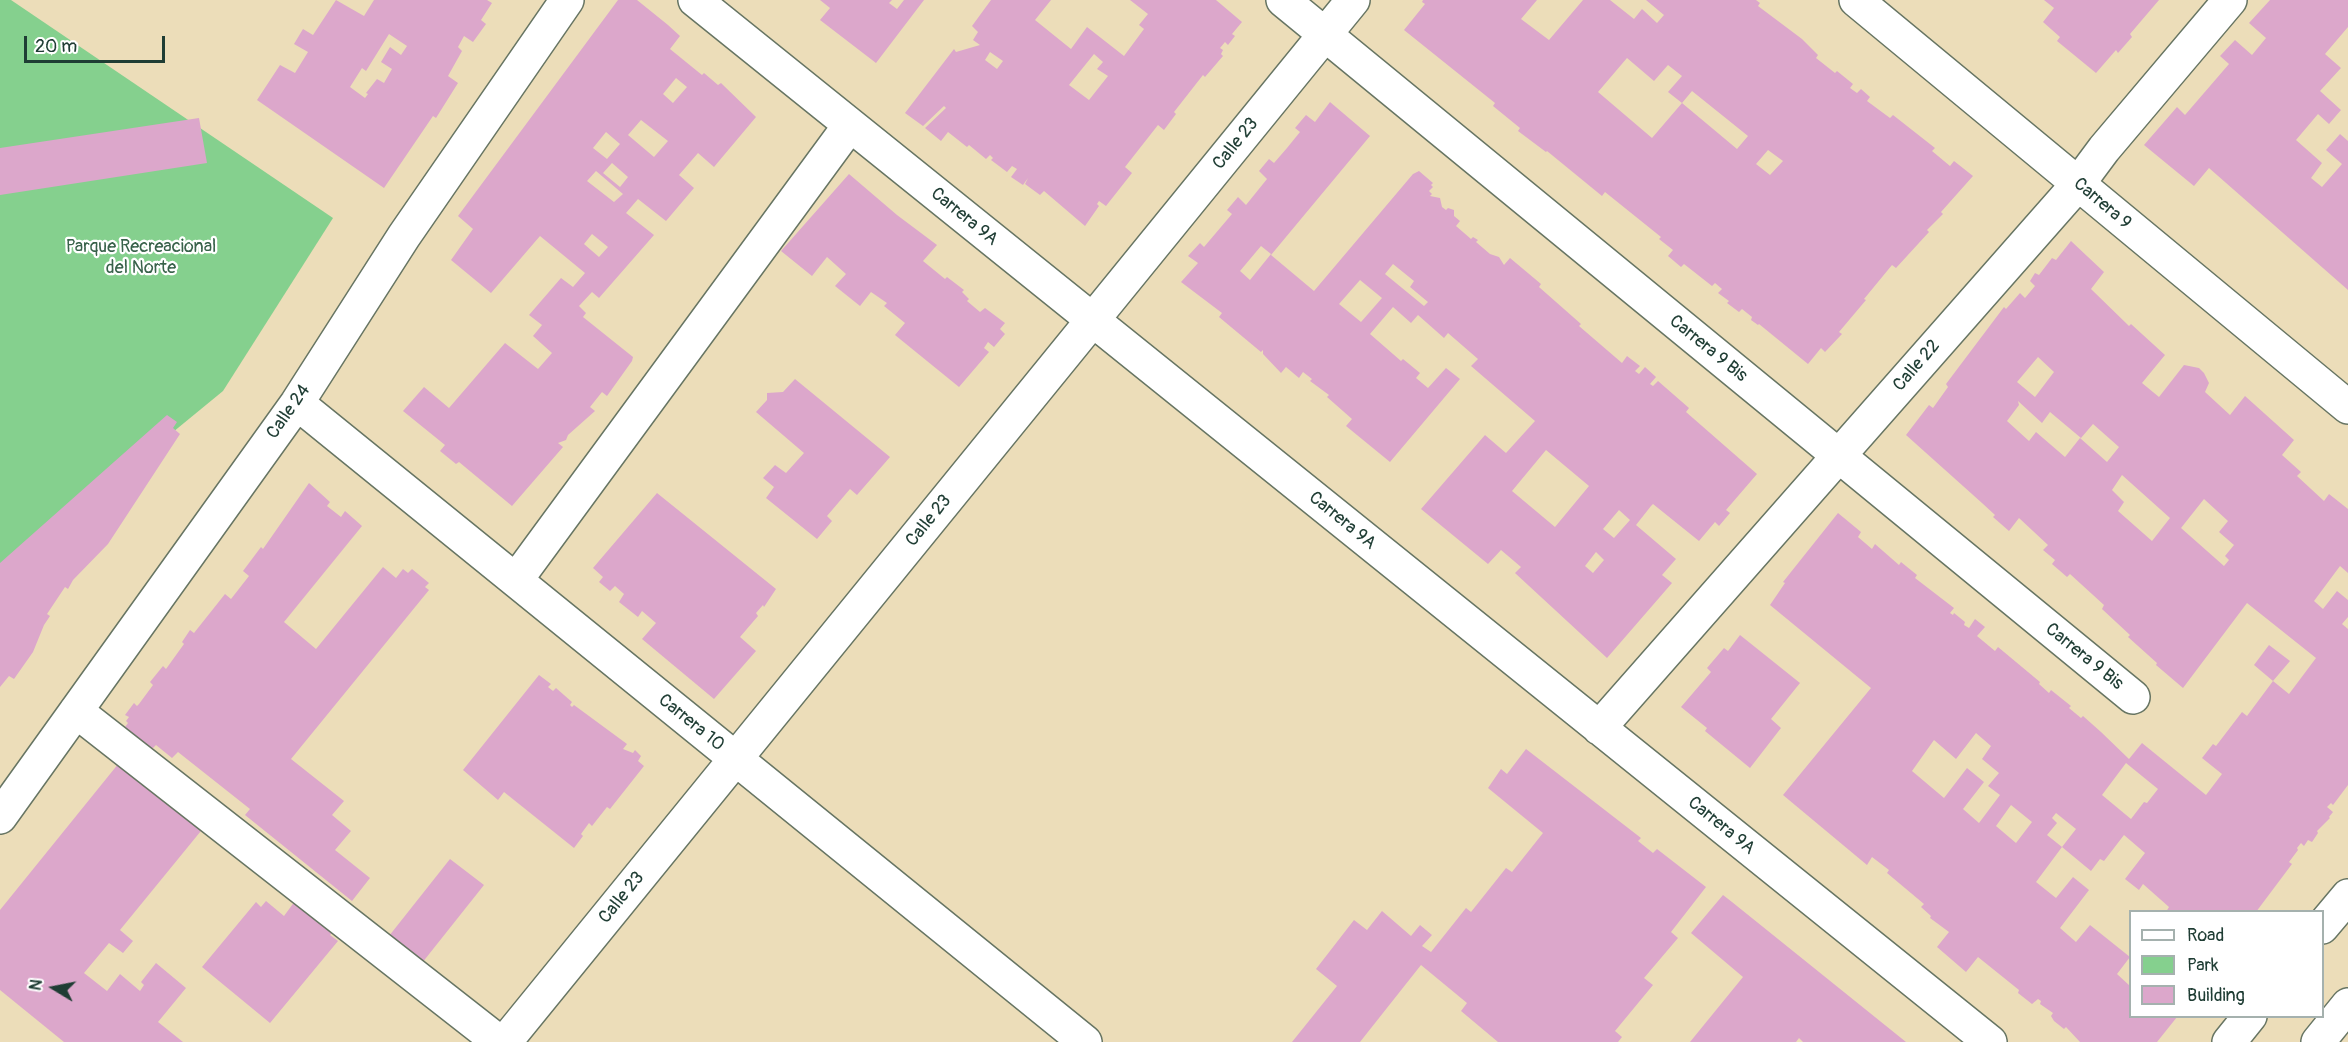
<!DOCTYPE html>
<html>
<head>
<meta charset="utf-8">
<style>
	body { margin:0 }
	#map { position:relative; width:2348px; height:1042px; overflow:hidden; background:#ecddb9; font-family:Pangolin,sans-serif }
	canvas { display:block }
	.legend { position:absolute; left:2129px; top:910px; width:195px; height:108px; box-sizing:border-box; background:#fff; border:2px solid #a5b1ae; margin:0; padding:8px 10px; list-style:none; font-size:18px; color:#1f3d34 }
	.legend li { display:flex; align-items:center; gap:12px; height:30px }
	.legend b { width:30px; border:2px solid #a5b1ae }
	.north { position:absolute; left:24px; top:958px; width:60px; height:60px; -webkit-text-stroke:4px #fff; paint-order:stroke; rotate:280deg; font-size:16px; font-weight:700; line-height:24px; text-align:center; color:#1f3d34 }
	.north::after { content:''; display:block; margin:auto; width:21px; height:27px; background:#1f3d34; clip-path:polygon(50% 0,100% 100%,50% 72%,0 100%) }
	.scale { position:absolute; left:24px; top:36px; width:141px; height:27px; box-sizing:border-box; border:3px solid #1f3d34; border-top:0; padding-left:8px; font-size:18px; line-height:21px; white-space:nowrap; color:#1f3d34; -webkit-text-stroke:4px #fff; paint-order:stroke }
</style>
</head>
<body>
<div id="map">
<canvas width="2348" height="1042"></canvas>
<ul class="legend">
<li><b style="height:8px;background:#fff"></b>Road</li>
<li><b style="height:16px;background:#85d08e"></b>Park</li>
<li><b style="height:16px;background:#dca7cb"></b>Building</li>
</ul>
<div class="north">N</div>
<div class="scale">20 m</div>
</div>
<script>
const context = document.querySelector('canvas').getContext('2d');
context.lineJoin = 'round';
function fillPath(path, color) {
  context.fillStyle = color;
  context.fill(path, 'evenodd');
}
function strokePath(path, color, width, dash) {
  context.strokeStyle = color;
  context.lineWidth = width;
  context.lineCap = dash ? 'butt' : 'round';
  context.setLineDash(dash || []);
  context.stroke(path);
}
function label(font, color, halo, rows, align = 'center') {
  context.font = font + ' Pangolin,sans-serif';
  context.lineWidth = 4.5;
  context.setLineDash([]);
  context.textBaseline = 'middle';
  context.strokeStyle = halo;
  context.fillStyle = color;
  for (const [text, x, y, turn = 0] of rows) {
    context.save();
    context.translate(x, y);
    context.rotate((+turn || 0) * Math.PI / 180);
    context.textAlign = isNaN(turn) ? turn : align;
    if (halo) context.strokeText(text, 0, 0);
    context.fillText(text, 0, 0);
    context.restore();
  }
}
fillPath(new Path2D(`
	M 0,0 L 11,0 L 333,218 L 223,391 L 0,574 Z`), '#85d08e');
fillPath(new Path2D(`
	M 336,0 L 364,16 L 374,0 L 487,0 L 492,3 L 481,20 L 486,24 L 473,42 L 464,36 L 458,47 L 462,51 L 448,76 L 458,83 L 436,118 L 433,116 L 384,188 L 257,100 L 280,65 L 295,73 L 308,52 L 294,44 L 303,29 L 313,35 ZM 389,34 L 407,46 L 401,55 L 390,47 L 381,62 L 392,69 L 384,83 L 377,79 L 366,93 L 368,94 L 365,98 L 350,87 L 362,68 L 366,71 Z
	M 618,0 L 637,0 L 668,25 L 680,36 L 670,49 L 702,75 L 704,73 L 718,85 L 721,83 L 756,117 L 714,167 L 698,153 L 679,175 L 694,188 L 666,221 L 638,199 L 626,213 L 654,235 L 599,298 L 592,292 L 579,306 L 586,313 L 583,317 L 633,357 L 632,361 L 607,396 L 602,392 L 590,407 L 595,411 L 568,435 L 566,440 L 558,443 L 563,447 L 512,506 L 459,462 L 456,464 L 440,451 L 445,445 L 403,411 L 424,387 L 449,408 L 505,343 L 538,369 L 552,353 L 533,336 L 542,325 L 529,315 L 561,278 L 573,287 L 585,273 L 540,236 L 491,293 L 451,260 L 473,229 L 458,216 ZM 676,78 L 687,87 L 673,103 L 663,94 ZM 641,120 L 668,141 L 654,157 L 628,135 ZM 606,132 L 620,144 L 607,159 L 593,148 ZM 612,163 L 628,177 L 620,187 L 603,173 ZM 596,171 L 623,194 L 614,202 L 587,181 ZM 592,234 L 608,247 L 599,257 L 584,244 Z
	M 820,0 L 892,0 L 889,3 L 897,9 L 904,0 L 924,0 L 876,63 L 820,20 L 830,8 Z
	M 991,0 L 1051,0 L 1035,20 L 1071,49 L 1087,27 L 1124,56 L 1144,29 L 1139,25 L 1148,14 L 1130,0 L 1216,0 L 1242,22 L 1232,34 L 1235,36 L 1228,45 L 1225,42 L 1220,48 L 1223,50 L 1221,54 L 1223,56 L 1205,77 L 1203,75 L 1174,112 L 1176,114 L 1164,130 L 1158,125 L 1125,167 L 1132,173 L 1106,206 L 1099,201 L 1097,204 L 1099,206 L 1085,226 L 1044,191 L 1040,195 L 1025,184 L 1028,178 L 1023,185 L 1011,177 L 1017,169 L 1012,166 L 1007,172 L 991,160 L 993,158 L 990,155 L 986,159 L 969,145 L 967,147 L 948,132 L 941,141 L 925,128 L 946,108 L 944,106 L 923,126 L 905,113 L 954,49 L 956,52 L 980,45 L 973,40 L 978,32 L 972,26 ZM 990,52 L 1003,61 L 997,69 L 985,60 ZM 1094,54 L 1103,62 L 1097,69 L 1108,76 L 1089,100 L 1069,85 Z
	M 1423,0 L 1537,0 L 1521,19 L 1549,40 L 1583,0 L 1610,0 L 1634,19 L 1642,9 L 1657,23 L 1664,15 L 1646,0 L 1756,0 L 1760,3 L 1758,6 L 1802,39 L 1818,55 L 1816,58 L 1835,73 L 1837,71 L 1853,84 L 1850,88 L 1857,93 L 1861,89 L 1870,97 L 1867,101 L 1890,118 L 1893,115 L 1935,148 L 1932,151 L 1950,166 L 1954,161 L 1973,176 L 1941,212 L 1943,214 L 1927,230 L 1929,232 L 1896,268 L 1892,265 L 1864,299 L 1866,300 L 1839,332 L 1842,334 L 1825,352 L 1821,348 L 1808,364 L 1759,324 L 1758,325 L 1751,320 L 1752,317 L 1742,309 L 1739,312 L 1727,303 L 1729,301 L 1718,293 L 1722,289 L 1715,283 L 1712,286 L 1684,264 L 1681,267 L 1668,256 L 1673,250 L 1659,239 L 1661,237 L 1605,192 L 1602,196 L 1547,151 L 1546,152 L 1518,131 L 1520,128 L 1493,106 L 1495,103 L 1404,30 L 1425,4 L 1422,2 ZM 1627,58 L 1654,81 L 1668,65 L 1682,76 L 1668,92 L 1682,103 L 1692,91 L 1748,136 L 1737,149 L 1682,103 L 1652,138 L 1598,92 ZM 1768,150 L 1783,161 L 1770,175 L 1756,164 Z
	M 2044,0 L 2159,0 L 2130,34 L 2132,37 L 2118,53 L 2116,50 L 2096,73 L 2057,41 L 2060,37 L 2043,22 L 2054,8 Z
	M 2270,0 L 2348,0 L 2348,27 L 2325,54 L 2341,68 L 2320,91 L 2341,110 L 2329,124 L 2318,114 L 2296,140 L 2322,163 L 2311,178 L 2322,187 L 2342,164 L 2326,150 L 2340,134 L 2348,141 L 2348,290 L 2209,168 L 2194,186 L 2144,145 L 2177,107 L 2185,115 L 2229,64 L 2220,56 L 2235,40 L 2252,55 L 2266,38 L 2249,23 Z
	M 1330,102 L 1370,136 L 1271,255 L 1314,291 L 1413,174 L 1419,171 L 1433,183 L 1431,185 L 1433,187 L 1429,191 L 1432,194 L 1430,196 L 1440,198 L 1442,207 L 1446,210 L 1448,208 L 1454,210 L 1454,216 L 1460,221 L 1456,226 L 1471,239 L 1473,237 L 1478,240 L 1476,242 L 1490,254 L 1499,257 L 1504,265 L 1510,258 L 1541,284 L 1539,287 L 1581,324 L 1579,326 L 1622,363 L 1627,356 L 1640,366 L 1635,371 L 1639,374 L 1645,367 L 1656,377 L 1650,384 L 1653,386 L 1658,381 L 1689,408 L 1686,412 L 1757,474 L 1726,510 L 1730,513 L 1719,526 L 1715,522 L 1699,541 L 1653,504 L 1651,506 L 1636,525 L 1676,559 L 1662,575 L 1672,583 L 1607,658 L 1515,573 L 1521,567 L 1501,550 L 1488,564 L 1421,509 L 1485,435 L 1506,453 L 1535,421 L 1471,366 L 1478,359 L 1448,333 L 1444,338 L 1418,315 L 1411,323 L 1393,307 L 1370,334 L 1401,361 L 1403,359 L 1420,373 L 1416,378 L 1428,388 L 1446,368 L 1460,379 L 1390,462 L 1346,426 L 1352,419 L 1327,397 L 1329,395 L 1310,381 L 1312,379 L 1303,372 L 1299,378 L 1286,367 L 1281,373 L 1263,354 L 1263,350 L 1261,352 L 1219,317 L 1222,313 L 1181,282 L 1198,263 L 1188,256 L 1200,243 L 1204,247 L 1232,214 L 1227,210 L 1238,197 L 1246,205 L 1267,179 L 1259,171 L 1269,159 L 1274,163 L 1287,148 L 1300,132 L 1295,128 L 1306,115 L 1315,122 ZM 1261,246 L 1271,254 L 1250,280 L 1240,271 ZM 1393,264 L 1414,281 L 1410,287 L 1428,302 L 1424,306 L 1385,274 ZM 1360,280 L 1382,298 L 1361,322 L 1339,304 ZM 1546,450 L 1589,486 L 1555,527 L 1512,491 ZM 1619,510 L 1630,520 L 1614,538 L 1603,529 ZM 1596,552 L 1604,560 L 1593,573 L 1585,566 Z
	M 199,118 L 207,163 L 0,195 L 0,148 Z
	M 849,174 L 897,215 L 937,245 L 923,261 L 945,279 L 947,277 L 964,290 L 962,292 L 969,299 L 967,301 L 980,312 L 985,308 L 1005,323 L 1000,329 L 1005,334 L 994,347 L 988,342 L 984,348 L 989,352 L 959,387 L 895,335 L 905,323 L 884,306 L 887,303 L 871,292 L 860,306 L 835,286 L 846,274 L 827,257 L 812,276 L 781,251 Z
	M 2071,241 L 2104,272 L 2091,289 L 2129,326 L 2131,324 L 2165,355 L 2142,383 L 2159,397 L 2184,365 L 2199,368 L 2204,373 L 2209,383 L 2205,392 L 2230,415 L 2245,396 L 2294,440 L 2282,455 L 2301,472 L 2297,476 L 2324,501 L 2329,494 L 2348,509 L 2348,573 L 2340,566 L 2314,601 L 2323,609 L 2337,591 L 2348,600 L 2348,617 L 2342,624 L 2348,629 L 2348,785 L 2333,805 L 2331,803 L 2327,807 L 2333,812 L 2329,817 L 2330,818 L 2317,831 L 2318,833 L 2312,842 L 2308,840 L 2304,846 L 2301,843 L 2297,848 L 2298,850 L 2289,862 L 2292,864 L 2256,912 L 2166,912 L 2169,907 L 2143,884 L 2139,890 L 2125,879 L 2145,853 L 2124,835 L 2104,861 L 2100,859 L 2091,871 L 2062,847 L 2076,829 L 2056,813 L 2052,818 L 2057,823 L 2047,835 L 2062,847 L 2036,882 L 2056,898 L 2073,877 L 2089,890 L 2060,928 L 2076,942 L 2090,925 L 2130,957 L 2117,974 L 2130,986 L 2130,1017 L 2177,1017 L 2157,1042 L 2080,1042 L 2066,1027 L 2064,1029 L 2054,1021 L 2051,1016 L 2053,1013 L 2040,1004 L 2041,1001 L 2038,999 L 2032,1004 L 2018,993 L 2019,990 L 1978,957 L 1966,972 L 1937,947 L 1949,932 L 1930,918 L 1931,916 L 1921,907 L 1924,904 L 1887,873 L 1889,870 L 1872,857 L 1867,865 L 1783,795 L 1871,688 L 1770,605 L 1785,583 L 1783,582 L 1838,513 L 1861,532 L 1858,537 L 1872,549 L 1875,544 L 1899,565 L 1901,562 L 1917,575 L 1915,578 L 1954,608 L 1950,613 L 1953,615 L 1954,613 L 1965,622 L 1964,625 L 1969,628 L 1975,619 L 1985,627 L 1977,636 L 1995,651 L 1998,647 L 2040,682 L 2039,684 L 2049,693 L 2051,690 L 2071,706 L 2069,708 L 2081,718 L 2083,716 L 2101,732 L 2129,759 L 2142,743 L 2206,795 L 2222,774 L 2202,758 L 2213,744 L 2216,746 L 2242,712 L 2247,716 L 2273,681 L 2254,665 L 2269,645 L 2290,661 L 2273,681 L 2289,694 L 2316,658 L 2247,603 L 2183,688 L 2156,665 L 2157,663 L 2128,637 L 2130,635 L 2102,609 L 2104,605 L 2070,574 L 2067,577 L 2052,564 L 2055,560 L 2043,550 L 2048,545 L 2019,518 L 2009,531 L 1993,517 L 1995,515 L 1982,503 L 1906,435 L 1929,405 L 1933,408 L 1948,387 L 1946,384 L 2004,307 L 2006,309 L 2020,293 L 2025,298 L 2035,286 L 2030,281 L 2035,273 L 2039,275 L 2052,258 L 2056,260 ZM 2038,357 L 2054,372 L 2035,397 L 2017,382 ZM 2018,401 L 2042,423 L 2050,412 L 2081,438 L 2093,424 L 2119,447 L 2107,462 L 2080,438 L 2065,457 L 2036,432 L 2029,441 L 2007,421 L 2019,405 ZM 2122,475 L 2170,518 L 2152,541 L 2118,511 L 2124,502 L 2112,490 ZM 2204,499 L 2228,521 L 2219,532 L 2234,545 L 2225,556 L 2229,560 L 2224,566 L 2181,528 ZM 1976,733 L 1991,746 L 1982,759 L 1999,773 L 1988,786 L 2000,795 L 1979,823 L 1963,809 L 1984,782 L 1967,768 L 1944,798 L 1912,771 L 1934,740 L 1956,759 ZM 2126,763 L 2158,789 L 2147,803 L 2144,802 L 2131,819 L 2102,795 ZM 2011,805 L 2032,822 L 2016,843 L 1996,826 Z
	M 795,379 L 890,457 L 857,495 L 850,489 L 827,516 L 832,521 L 817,539 L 766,498 L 774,487 L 763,478 L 775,465 L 786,473 L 804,453 L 756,412 L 767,400 L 767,393 L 783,392 Z
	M 167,415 L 177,422 L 173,428 L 180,434 L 108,544 L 73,580 L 68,589 L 65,587 L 47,614 L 50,616 L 44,625 L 33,652 L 14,679 L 9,676 L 0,687 L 0,563 Z
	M 309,483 L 330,502 L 327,506 L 341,517 L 345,511 L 362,526 L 284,622 L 297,633 L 316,649 L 383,567 L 396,578 L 403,569 L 408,573 L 412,569 L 429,583 L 425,587 L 429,590 L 291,759 L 344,801 L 332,815 L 351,831 L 335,850 L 370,878 L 352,901 L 245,815 L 250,809 L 178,752 L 172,758 L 156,745 L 152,749 L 125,727 L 128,723 L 126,721 L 129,717 L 125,715 L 134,703 L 137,706 L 139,704 L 153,685 L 150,682 L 163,666 L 166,669 L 184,644 L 182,642 L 190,630 L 194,633 L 225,594 L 231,599 L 249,576 L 243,571 L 261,547 L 263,549 Z
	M 657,493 L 776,589 L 764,607 L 763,605 L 756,613 L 758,616 L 740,637 L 756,651 L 714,699 L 642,639 L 656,623 L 642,611 L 638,617 L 619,602 L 624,594 L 615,586 L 610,591 L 599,582 L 603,577 L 593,568 Z
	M 1740,635 L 1800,683 L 1771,719 L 1781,728 L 1750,768 L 1705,731 L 1707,728 L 1681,707 L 1711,672 L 1707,668 L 1724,648 L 1728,651 Z
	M 539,675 L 551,684 L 548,687 L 553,691 L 556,688 L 572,702 L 570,705 L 572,707 L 574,705 L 627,744 L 623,749 L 633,753 L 635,750 L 641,756 L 638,761 L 644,766 L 610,809 L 607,807 L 592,826 L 589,823 L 581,834 L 583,836 L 574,848 L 504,792 L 498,800 L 463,770 Z
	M 1526,749 L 1641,838 L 1638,841 L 1653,853 L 1657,849 L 1706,887 L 1671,932 L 1678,938 L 1644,978 L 1653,985 L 1615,1031 L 1622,1037 L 1618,1042 L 1498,1042 L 1461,1011 L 1467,1003 L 1421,965 L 1360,1042 L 1292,1042 L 1337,986 L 1316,969 L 1354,920 L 1367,930 L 1382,911 L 1411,936 L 1420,925 L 1432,935 L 1422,946 L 1431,952 L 1466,908 L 1471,912 L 1506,868 L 1512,872 L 1543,833 L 1488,788 L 1501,769 L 1507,774 Z
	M 123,758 L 205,826 L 120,930 L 133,941 L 123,953 L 109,943 L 84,973 L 107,991 L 120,974 L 140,991 L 144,985 L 141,982 L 156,963 L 186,988 L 158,1022 L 183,1042 L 64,1042 L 0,990 L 0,910 Z
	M 450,859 L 484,885 L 422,963 L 389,936 Z
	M 1723,895 L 1732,902 L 1906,1042 L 1803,1042 L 1799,1038 L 1796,1042 L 1690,1042 L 1743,977 L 1691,933 Z
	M 266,901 L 284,916 L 295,901 L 333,932 L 330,935 L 338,941 L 270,1023 L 202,967 L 256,902 L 261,907 Z`), '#dca7cb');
const minor = new Path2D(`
	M 695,0 L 1990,1042
	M 1283,0 L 2133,697
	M 1856,0 L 2348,407
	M 297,403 L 1085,1042
	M 516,580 L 850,125
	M 76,711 L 499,1042
	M 1599,728 L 2078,184 L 2104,149 L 2230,0
	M 0,817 L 297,403 L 404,236 L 567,0
	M 2322,927 L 2348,896
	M 505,1042 L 1353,0
	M 2229,1042 L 2250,1016
	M 2318,1042 L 2348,1005`);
strokePath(minor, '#677563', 36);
strokePath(minor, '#fff', 33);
label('18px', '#1f3d34', '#fff', [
	["Calle 23",1236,144,-51],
	["Carrera 9",2102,204,40],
	["Carrera 9A",964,217,39],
	["Carrera 9 Bis",1708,349,39],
	["Calle 22",1917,366,-49],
	["Calle 24",289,412,-55],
	["Calle 23",929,521,-51],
	["Carrera 9A",1342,521,39],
	["Carrera 9 Bis",2084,657,39],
	["Carrera 10",691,723,39],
	["Carrera 9A",1721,826,39],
	["Calle 23",622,898,-51]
]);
label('18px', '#38624a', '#fff', [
	["Parque Recreacional",141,247],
	["del Norte",141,268]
]);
</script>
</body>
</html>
